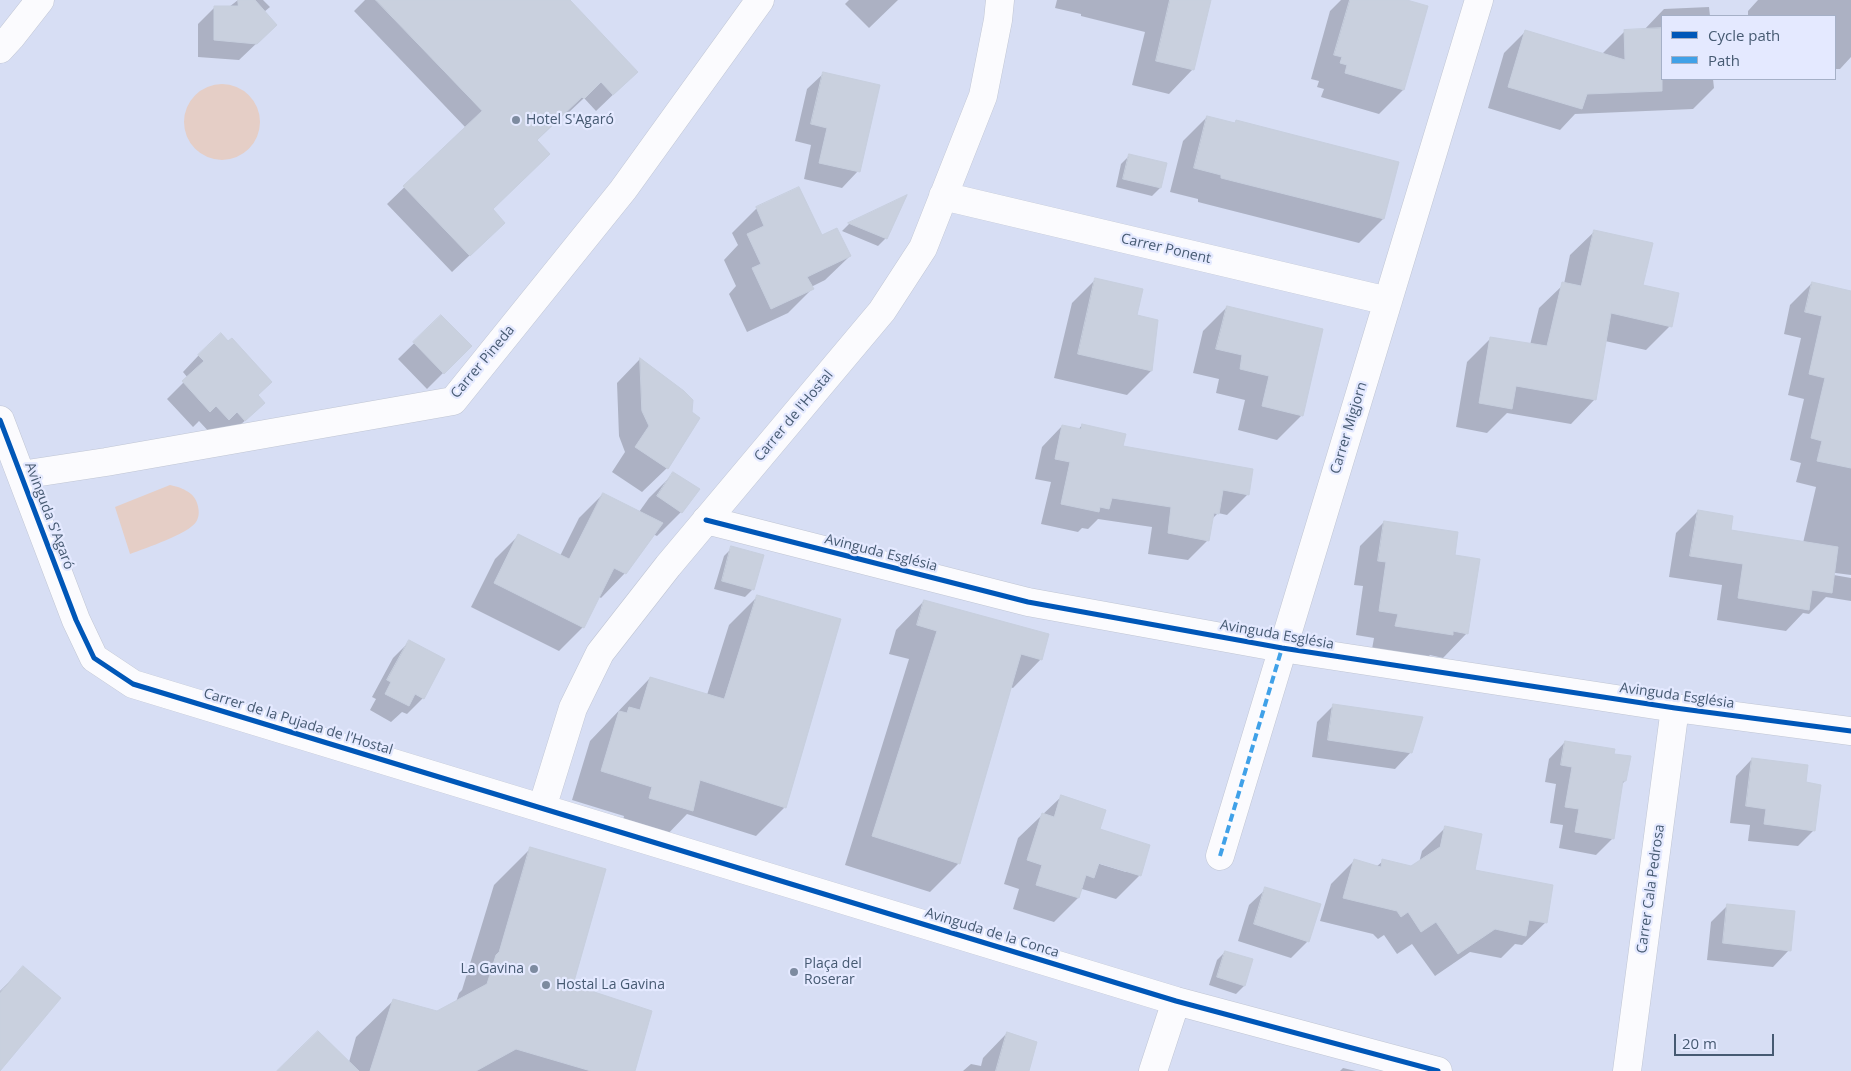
<!DOCTYPE html>
<html>
<head>
<meta charset="utf-8">
<style>
	body { margin:0 }
	#map { position:relative; width:1851px; height:1071px; overflow:hidden; background:#e4e7f5; font-family:"Open Sans",sans-serif }
	canvas { display:block }
	.legend { position:absolute; left:1661px; top:15px; width:175px; height:65px; box-sizing:border-box; background:#e4e9ff; border:1px solid #a5b0c7; margin:0; padding:6px 9px; list-style:none; font-size:15px; color:#465a72 }
	.legend li { display:flex; align-items:center; gap:10px; height:25px }
	.legend b { width:25px; border:1px solid #a5b0c7 }
	.scale { position:absolute; left:1674px; top:1034px; width:100px; height:22px; box-sizing:border-box; border:2px solid #465a72; border-top:0; padding-left:6px; font-size:15px; line-height:18px; white-space:nowrap; color:#465a72; -webkit-text-stroke:4px #e4e9ff; paint-order:stroke }
</style>
</head>
<body>
<div id="map">
<canvas width="1851" height="1071"></canvas>
<ul class="legend">
<li><b style="height:6px;background:#0057b8"></b>Cycle path</li>
<li><b style="height:6px;background:#40a1e8"></b>Path</li>
</ul>
<div class="scale">20 m</div>
</div>
<script>
const context = document.querySelector('canvas').getContext('2d');
context.lineJoin = 'round';
function fillPath(path, color) {
  context.fillStyle = color;
  context.fill(path, 'evenodd');
}
function strokePath(path, color, width, dash) {
  context.strokeStyle = color;
  context.lineWidth = width;
  context.lineCap = dash ? 'butt' : 'round';
  context.setLineDash(dash || []);
  context.stroke(path);
}
function label(font, color, halo, rows, align = 'center') {
  context.font = font + ' "Open Sans",sans-serif';
  context.lineWidth = 4.5;
  context.setLineDash([]);
  context.textBaseline = 'middle';
  context.strokeStyle = halo;
  context.fillStyle = color;
  for (const [text, x, y, turn = 0] of rows) {
    context.save();
    context.translate(x, y);
    context.rotate((+turn || 0) * Math.PI / 180);
    context.textAlign = isNaN(turn) ? turn : align;
    if (halo) context.strokeText(text, 0, 0);
    context.fillText(text, 0, 0);
    context.restore();
  }
}
fillPath(new Path2D(`
	M 0,0 L 1851,0 L 1851,1071 L 0,1071 ZM 1662,16 L 1835,16 L 1835,79 L 1662,79 Z`), '#d7def4');
fillPath(new Path2D(`
	M184 122a38 38 0 1 1 76 0a38 38 0 1 1-76 0Z
	M 170,485 C 180,487 194,492 197,503 C 199,509 200,516 196,522 C 188,534 146,548 130,554 L 115,507 Z`), '#e5cec6');
fillPath(new Path2D(`
	M 238,0 L 263,0 L 270,7 L 264,12 L 259,41 L 239,60 L 198,57 L 198,24 L 214,8 L 229,7 Z
	M 365,0 L 568,0 L 620,88 L 596,111 L 584,98 L 567,114 L 565,113 L 536,141 L 491,210 L 487,239 L 452,272 L 387,204 L 466,128 L 354,11 Z
	M 849,0 L 898,0 L 869,28 L 845,4 Z
	M 1057,0 L 1210,0 L 1193,69 L 1169,94 L 1132,85 L 1145,32 L 1081,16 L 1081,14 L 1055,8 Z
	M 1341,0 L 1402,0 L 1403,90 L 1379,114 L 1321,97 L 1324,89 L 1317,87 L 1319,81 L 1311,79 L 1330,11 Z
	M 1758,0 L 1851,0 L 1851,57 L 1840,69 L 1835,69 L 1835,16 L 1748,16 L 1748,11 Z
	M 1709,7 L 1710,16 L 1662,16 L 1662,79 L 1713,79 L 1714,88 L 1693,109 L 1575,114 L 1560,130 L 1488,108 L 1504,53 L 1525,32 L 1603,55 L 1603,53 L 1624,32 L 1643,31 L 1664,9 Z
	M 824,73 L 858,171 L 842,188 L 804,179 L 811,145 L 795,141 L 807,89 Z
	M 1207,117 L 1383,219 L 1359,243 L 1198,202 L 1198,199 L 1170,192 L 1183,141 Z
	M 1129,156 L 1160,188 L 1152,196 L 1116,187 L 1121,164 Z
	M 799,189 L 821,237 L 850,256 L 825,280 L 811,287 L 812,289 L 788,313 L 747,332 L 729,294 L 736,286 L 724,260 L 738,245 L 732,233 L 756,209 Z
	M 905,198 L 886,238 L 878,246 L 842,231 L 849,224 Z
	M 1595,231 L 1641,285 L 1670,326 L 1646,350 L 1605,341 L 1595,399 L 1571,424 L 1507,413 L 1487,433 L 1456,427 L 1467,362 L 1491,338 L 1530,345 L 1539,308 L 1564,284 L 1570,255 Z
	M 1096,279 L 1136,316 L 1157,321 L 1151,371 L 1127,395 L 1054,378 L 1072,303 Z
	M 1812,283 L 1851,292 L 1851,575 L 1828,572 L 1828,574 L 1851,578 L 1851,601 L 1826,597 L 1809,614 L 1803,613 L 1786,631 L 1717,620 L 1722,585 L 1669,577 L 1676,533 L 1698,511 L 1730,531 L 1803,543 L 1816,487 L 1796,482 L 1801,463 L 1790,460 L 1804,399 L 1788,395 L 1801,338 L 1784,334 L 1790,305 Z
	M 1227,307 L 1301,416 L 1277,440 L 1238,430 L 1245,400 L 1216,393 L 1219,379 L 1193,373 L 1203,331 Z
	M 441,317 L 470,346 L 427,389 L 398,359 Z
	M 199,355 L 257,395 L 247,419 L 227,436 L 220,428 L 212,435 L 199,421 L 193,427 L 167,399 L 188,378 L 183,372 Z
	M 640,359 L 667,468 L 642,492 L 612,472 L 625,452 L 619,436 L 617,383 Z
	M 1082,425 L 1122,447 L 1248,494 L 1227,515 L 1218,513 L 1212,519 L 1208,540 L 1188,560 L 1148,554 L 1152,527 L 1098,519 L 1088,529 L 1082,528 L 1078,532 L 1041,524 L 1051,482 L 1035,479 L 1042,447 L 1062,426 L 1078,430 Z
	M 673,474 L 681,512 L 657,536 L 653,534 L 625,573 L 601,598 L 598,596 L 583,627 L 559,651 L 471,607 L 495,559 L 519,535 L 560,556 L 579,518 L 603,494 L 639,512 L 649,498 Z
	M 1384,522 L 1454,556 L 1467,633 L 1443,658 L 1430,655 L 1427,658 L 1372,649 L 1374,638 L 1356,635 L 1363,586 L 1354,585 L 1360,546 Z
	M 732,548 L 753,589 L 745,597 L 714,589 L 724,556 Z
	M 758,596 L 785,807 L 756,836 L 687,814 L 663,839 L 621,827 L 624,816 L 572,800 L 590,741 L 650,678 L 707,695 L 729,625 Z
	M 924,601 L 1041,659 L 1013,688 L 1010,687 L 959,863 L 930,892 L 845,865 L 909,659 L 889,654 L 896,630 Z
	M 409,642 L 423,698 L 407,714 L 402,712 L 391,722 L 370,710 L 376,699 L 372,697 L 393,658 Z
	M 1334,705 L 1411,752 L 1395,769 L 1312,757 L 1317,722 Z
	M 1565,742 L 1612,755 L 1625,781 L 1621,785 L 1613,838 L 1596,855 L 1559,848 L 1563,825 L 1550,823 L 1556,784 L 1545,782 L 1549,759 Z
	M 1752,759 L 1804,783 L 1814,830 L 1798,846 L 1748,841 L 1750,825 L 1730,823 L 1736,776 Z
	M 1061,797 L 1098,830 L 1140,875 L 1116,899 L 1082,889 L 1078,898 L 1054,922 L 1013,909 L 1019,889 L 1004,884 L 1018,838 ZM 1093,860 L 1126,870 L 1126,872 L 1093,862 Z
	M 1445,828 L 1473,871 L 1546,922 L 1522,945 L 1515,944 L 1501,958 L 1470,952 L 1435,976 L 1412,944 L 1397,954 L 1384,935 L 1378,939 L 1373,934 L 1320,921 L 1331,884 L 1354,861 L 1376,867 L 1383,861 L 1412,868 L 1419,863 L 1422,851 Z
	M 531,848 L 571,986 L 634,1071 L 279,1071 L 349,1062 L 356,1037 L 394,1000 L 437,1013 L 456,1002 L 459,993 L 462,990 L 494,885 Z
	M 1266,889 L 1308,941 L 1291,958 L 1238,941 L 1249,905 Z
	M 1727,906 L 1789,950 L 1773,967 L 1707,960 L 1711,922 Z
	M 1225,952 L 1244,986 L 1236,994 L 1209,985 L 1217,960 Z
	M 23,968 L 0,1069 L 0,991 Z
	M 1007,1033 L 1028,1071 L 963,1071 L 971,1064 L 981,1066 L 983,1058 Z
	M 1343,1068 L 1356,1071 L 1340,1071 Z`), '#0003');
const building = new Path2D(`
	M 238,0 L 255,0 L 277,25 L 257,44 L 214,40 L 214,6 L 238,6 Z
	M 376,0 L 570,0 L 638,72 L 613,95 L 601,82 L 584,99 L 582,97 L 537,140 L 550,154 L 493,209 L 505,223 L 470,256 L 403,186 L 482,111 Z
	M 1170,0 L 1211,0 L 1194,70 L 1156,61 Z
	M 1350,0 L 1407,0 L 1428,6 L 1404,90 L 1345,73 L 1347,65 L 1340,63 L 1342,57 L 1334,55 Z
	M 1662,28 L 1662,91 L 1587,94 L 1582,109 L 1508,87 L 1525,30 L 1625,60 L 1624,30 Z
	M 823,72 L 880,85 L 860,172 L 819,163 L 827,128 L 811,124 Z
	M 1207,116 L 1235,123 L 1236,120 L 1399,162 L 1384,219 L 1221,178 L 1221,175 L 1194,168 Z
	M 1129,154 L 1167,163 L 1161,188 L 1123,179 Z
	M 799,187 L 822,235 L 837,228 L 851,256 L 807,277 L 814,289 L 771,309 L 752,268 L 761,264 L 747,234 L 764,226 L 756,207 Z
	M 907,195 L 887,239 L 848,223 Z
	M 1594,230 L 1653,243 L 1643,285 L 1679,293 L 1672,327 L 1611,313 L 1596,400 L 1516,386 L 1512,409 L 1479,403 L 1490,337 L 1547,346 L 1562,282 L 1581,286 Z
	M 1095,278 L 1143,289 L 1137,315 L 1158,320 L 1152,371 L 1078,354 Z
	M 1812,282 L 1851,291 L 1851,468 L 1817,461 L 1822,441 L 1811,438 L 1825,378 L 1809,374 L 1822,316 L 1805,312 Z
	M 1227,306 L 1323,329 L 1303,416 L 1262,406 L 1269,376 L 1240,369 L 1242,355 L 1216,349 Z
	M 441,315 L 472,346 L 444,374 L 413,342 Z
	M 221,333 L 228,341 L 232,338 L 272,382 L 258,395 L 265,403 L 245,421 L 237,412 L 229,420 L 216,406 L 210,412 L 182,381 L 204,361 L 198,355 Z
	M 640,358 L 684,391 L 693,400 L 692,412 L 700,418 L 668,469 L 635,447 L 649,426 L 642,411 Z
	M 1082,424 L 1126,434 L 1123,446 L 1253,469 L 1249,495 L 1223,490 L 1219,514 L 1214,513 L 1209,541 L 1168,533 L 1171,507 L 1112,498 L 1109,509 L 1100,507 L 1099,512 L 1061,504 L 1070,462 L 1055,459 L 1062,425 L 1081,429 Z
	M 673,472 L 700,489 L 682,513 L 657,496 Z
	M 603,493 L 663,523 L 626,574 L 614,568 L 584,628 L 494,583 L 518,534 L 569,559 Z
	M 1698,510 L 1733,516 L 1731,530 L 1838,547 L 1832,593 L 1812,590 L 1809,610 L 1738,598 L 1743,564 L 1690,556 Z
	M 1384,521 L 1458,532 L 1455,555 L 1480,559 L 1468,634 L 1453,631 L 1453,635 L 1395,626 L 1398,614 L 1379,611 L 1386,562 L 1378,561 Z
	M 731,546 L 764,555 L 754,590 L 722,581 Z
	M 757,595 L 841,619 L 786,808 L 700,780 L 693,811 L 649,798 L 652,787 L 601,771 L 619,711 L 627,713 L 629,707 L 640,710 L 650,677 L 724,699 Z
	M 924,600 L 1049,634 L 1042,660 L 1021,654 L 960,864 L 872,836 L 937,631 L 917,625 Z
	M 409,640 L 445,659 L 424,699 L 415,694 L 409,706 L 385,694 L 391,682 L 387,680 Z
	M 1333,704 L 1423,717 L 1412,753 L 1328,740 Z
	M 1565,741 L 1615,749 L 1614,754 L 1631,756 L 1626,781 L 1623,781 L 1614,839 L 1575,832 L 1579,809 L 1565,807 L 1572,767 L 1561,765 Z
	M 1752,758 L 1808,765 L 1806,782 L 1821,785 L 1815,831 L 1764,824 L 1766,809 L 1746,806 Z
	M 1061,795 L 1106,810 L 1100,829 L 1150,845 L 1141,876 L 1099,863 L 1094,878 L 1086,875 L 1079,898 L 1036,885 L 1042,865 L 1027,860 L 1042,813 L 1054,817 Z
	M 1445,826 L 1482,834 L 1475,870 L 1553,885 L 1547,923 L 1529,920 L 1526,936 L 1495,929 L 1458,954 L 1436,922 L 1421,932 L 1408,912 L 1401,917 L 1397,911 L 1343,898 L 1354,859 L 1381,867 L 1382,859 L 1411,866 L 1440,847 Z
	M 530,847 L 606,869 L 573,985 L 652,1011 L 635,1071 L 591,1071 L 516,1049 L 476,1071 L 370,1071 L 393,999 L 437,1011 L 487,984 L 496,955 L 499,952 Z
	M 1265,887 L 1321,904 L 1309,942 L 1254,924 Z
	M 1727,904 L 1795,911 L 1791,951 L 1723,943 Z
	M 1225,951 L 1253,959 L 1245,986 L 1217,977 Z
	M 23,966 L 61,998 L 0,1071 L 0,993 Z
	M 318,1031 L 359,1071 L 277,1071 Z
	M 1007,1032 L 1037,1042 L 1029,1071 L 996,1071 Z`);
fillPath(building, '#c9d0de');
strokePath(building, '#c7cfde', 1);
const minor = new Path2D(`
	M 0,49 L 11,37 L 40,0
	M 943,196 L 1388,301
	M 0,420 L 76,620 L 94,658 L 133,684 L 1176,1001 L 1438,1071
	M 21,475 L 106,462 L 453,401 L 623,190 L 760,0
	M 706,520 L 1028,602 L 1282,648 L 1675,708 L 1851,731
	M 542,808 L 573,708 L 600,653 L 668,566 L 882,311 L 923,248 L 983,96 L 998,20 L 1000,0
	M 1220,856 L 1479,0
	M 1153,1071 L 1176,1001
	M 1627,1071 L 1675,708`);
strokePath(minor, '#c0c6d4', 29);
strokePath(minor, '#fbfbfe', 28);
strokePath(new Path2D(`
	M 1220,856 L 1282,648`), '#40a1e8', 4, [8, 4]);
strokePath(new Path2D(`
	M 0,420 L 76,620 L 94,658 L 133,684 L 1176,1001 L 1438,1071
	M 706,520 L 1028,602 L 1282,648 L 1675,708 L 1851,731`), '#0057b8', 5);
for (const [x, y, r, color] of [
	[516,120,5,"#7d8ba0"],
	[534,969,5,"#7d8ba0"],
	[794,972,5,"#7d8ba0"],
	[546,985,5,"#7d8ba0"]
]) {
  const dot = new Path2D();
  dot.arc(x, y, r, 0, 2 * Math.PI);
  context.fillStyle = color;
  context.fill(dot);
  strokePath(dot, '#e4e9ff', 2);
}
label('14px', '#465a72', '#e4e9ff', [
	["Hotel S'Agaró",526,120],
	["Plaça del",804,964],
	["Roserar",804,980],
	["La Gavina",524,969,"right"],
	["Hostal La Gavina",556,985]
], 'left');
label('14px', '#465a72', '#e4e9ff', [
	["Carrer Ponent",1166,249,13],
	["Carrer Pineda",483,362,-50],
	["Carrer de l'Hostal",794,416,-50],
	["Carrer Migjorn",1349,428,-73],
	["Avinguda S'Agaró",49,516,69],
	["Avinguda Església",881,553,14],
	["Avinguda Església",1277,635,10],
	["Avinguda Església",1677,696,8],
	["Carrer de la Pujada de l'Hostal",298,722,17],
	["Carrer Cala Pedrosa",1651,889,-82],
	["Avinguda de la Conca",992,933,17]
]);
</script>
</body>
</html>
